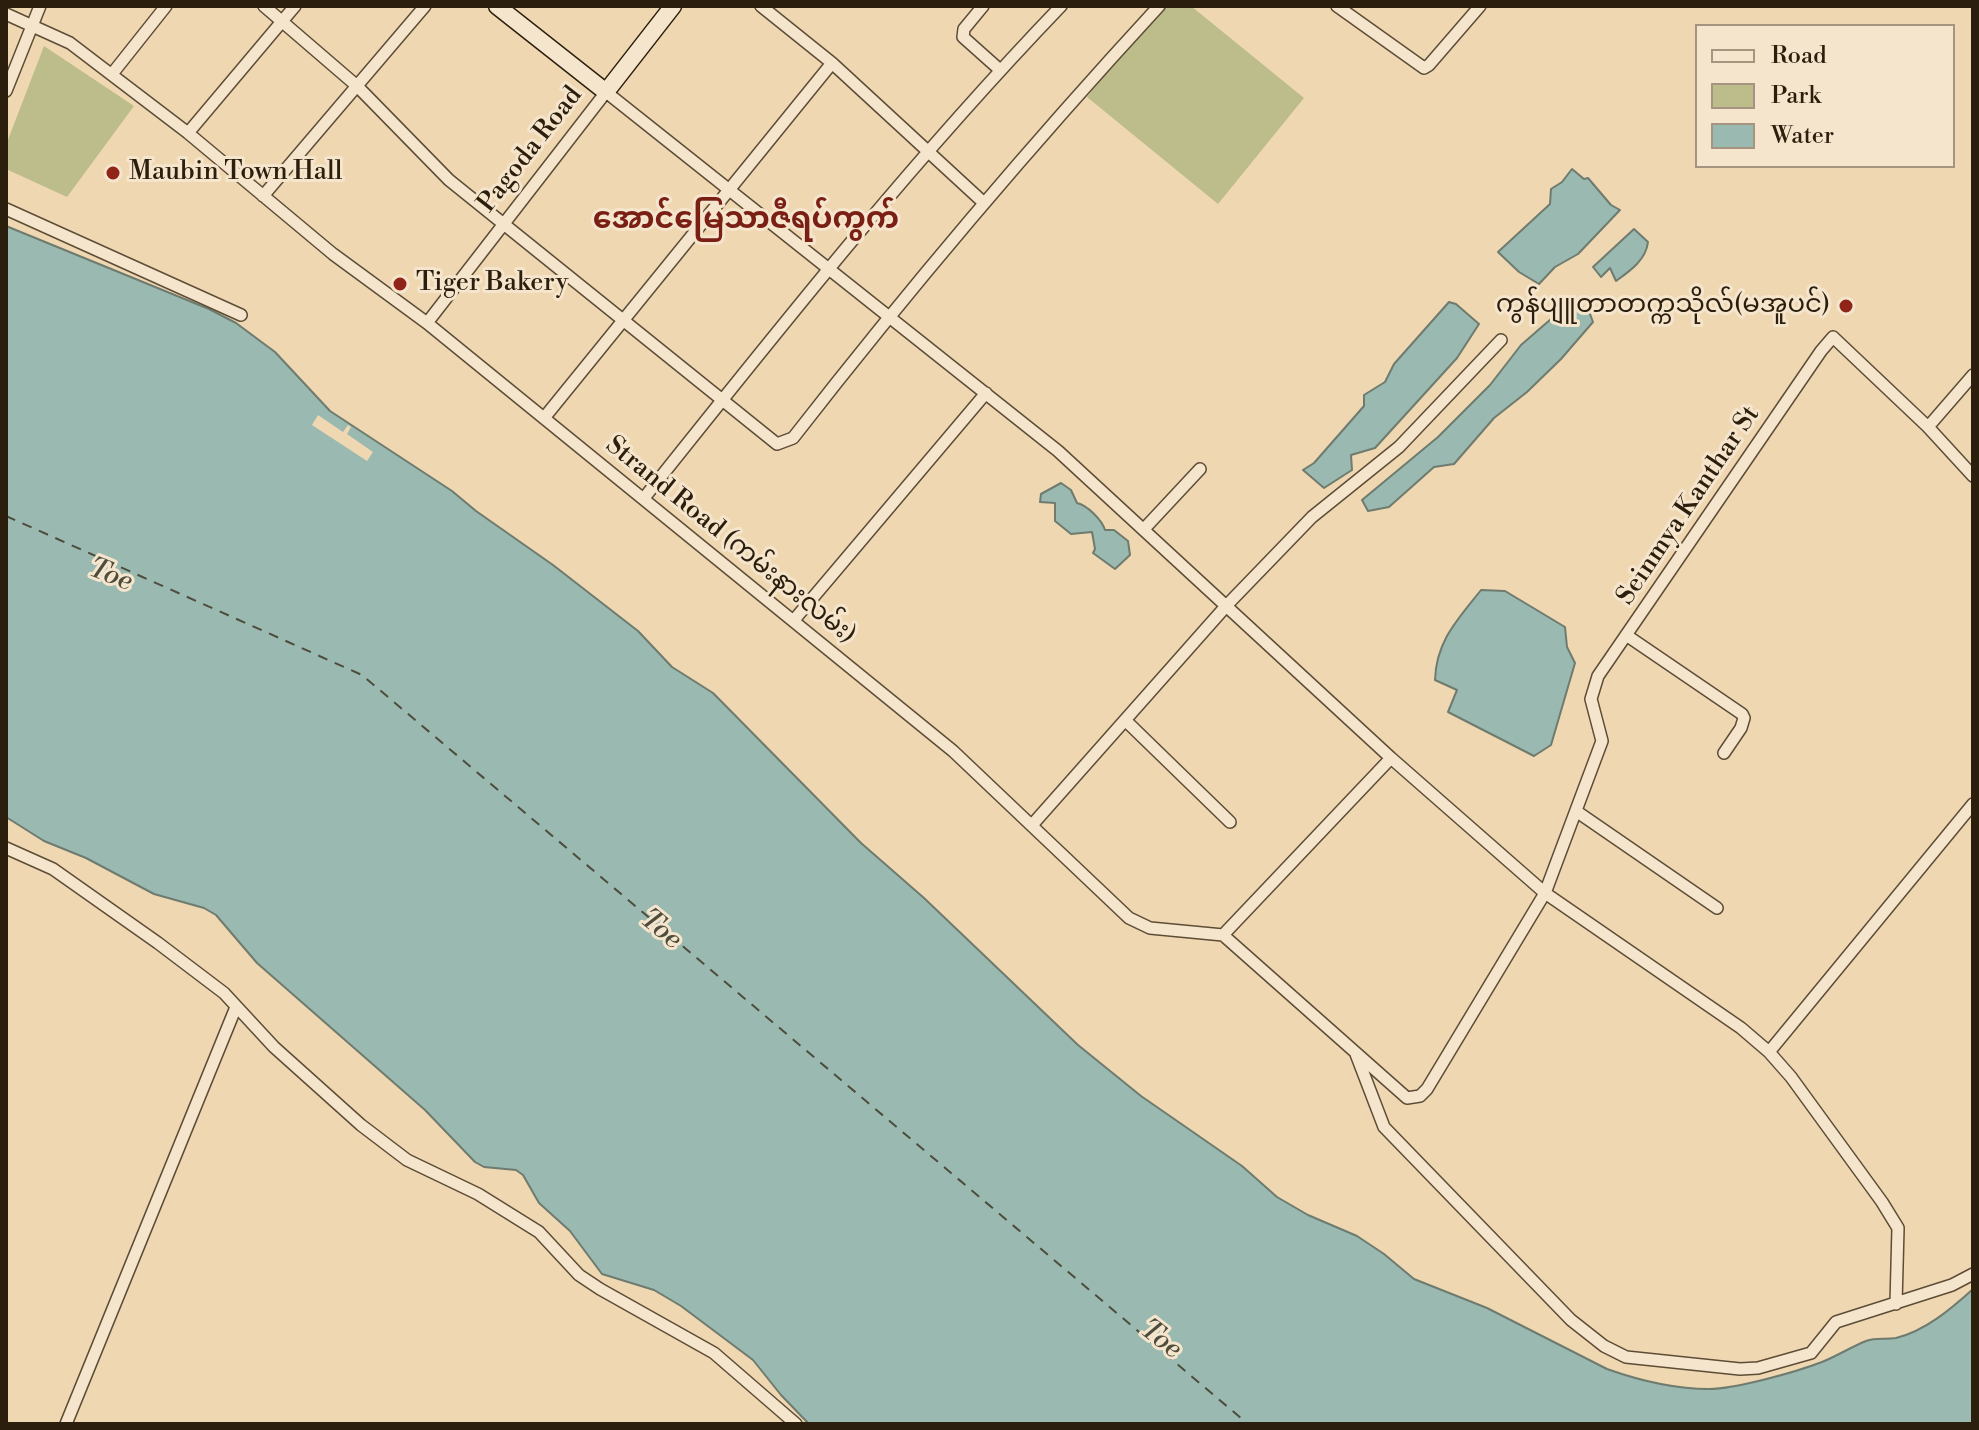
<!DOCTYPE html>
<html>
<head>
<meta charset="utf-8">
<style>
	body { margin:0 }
	#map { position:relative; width:1979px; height:1430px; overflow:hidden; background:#efd7b2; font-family:"Libre Bodoni",serif }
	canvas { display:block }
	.frame { position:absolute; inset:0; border:8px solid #2c1e0c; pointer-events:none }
	.legend { position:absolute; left:1695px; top:24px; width:260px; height:144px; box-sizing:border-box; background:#f5e5cd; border:2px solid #a59580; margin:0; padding:10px 14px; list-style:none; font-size:24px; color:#2c1e0c }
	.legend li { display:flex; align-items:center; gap:16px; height:40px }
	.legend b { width:40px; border:2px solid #a59580 }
</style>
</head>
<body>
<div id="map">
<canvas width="1979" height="1430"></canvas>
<div class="frame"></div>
<ul class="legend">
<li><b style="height:10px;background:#f5e5cd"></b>Road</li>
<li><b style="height:22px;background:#bcbd8a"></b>Park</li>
<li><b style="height:22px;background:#9ab9b0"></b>Water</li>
</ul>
</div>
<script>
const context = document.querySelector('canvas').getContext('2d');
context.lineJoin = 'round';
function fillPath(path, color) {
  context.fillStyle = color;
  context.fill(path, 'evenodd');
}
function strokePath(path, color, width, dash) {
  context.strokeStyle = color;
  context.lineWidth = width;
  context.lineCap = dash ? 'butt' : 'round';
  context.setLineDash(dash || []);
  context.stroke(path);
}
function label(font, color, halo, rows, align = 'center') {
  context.font = font + ' "Libre Bodoni","Noto Sans Myanmar",serif';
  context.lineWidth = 6;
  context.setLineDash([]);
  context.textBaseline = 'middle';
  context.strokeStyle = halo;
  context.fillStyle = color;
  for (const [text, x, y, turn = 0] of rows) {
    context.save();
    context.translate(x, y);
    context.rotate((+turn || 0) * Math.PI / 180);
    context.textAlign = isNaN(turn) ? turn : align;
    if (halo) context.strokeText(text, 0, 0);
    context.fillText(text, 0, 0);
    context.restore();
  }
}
fillPath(new Path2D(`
	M 1160,6 L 1191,6 L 1304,98 L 1218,204 L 1087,97 Z
	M 44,46 L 134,106 L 67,197 L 6,169 L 6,145 Z`), '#bcbd8a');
const water = new Path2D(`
	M 1572,169 L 1584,179 L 1588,178 L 1611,205 L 1620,210 L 1578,254 L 1555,267 L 1539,284 L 1519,272 L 1498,252 L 1550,204 L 1551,189 L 1562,182 Z
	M 6,226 L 209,309 L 236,323 L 275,352 L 330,411 L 452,491 L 476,511 L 553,565 L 638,631 L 672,667 L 713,693 L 861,843 L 924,898 L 1078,1045 L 1141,1096 L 1242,1166 L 1277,1197 L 1308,1215 L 1357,1236 L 1384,1254 L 1414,1279 L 1487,1308 L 1607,1369 C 1638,1380 1676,1389 1709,1389 C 1735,1389 1796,1372 1822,1362 C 1837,1356 1851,1347 1866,1341 C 1877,1337 1885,1340 1896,1338 C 1925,1331 1951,1309 1973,1289 L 1973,1424 L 809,1424 L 781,1395 L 753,1360 L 681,1306 L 654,1290 L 602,1274 L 570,1231 L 539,1203 L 523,1175 L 516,1170 L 484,1167 L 475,1162 L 425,1110 L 257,963 L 216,915 L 204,908 L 154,894 L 86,858 L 44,841 L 6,817 Z
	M 1634,229 L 1648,242 C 1646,260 1630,271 1616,281 L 1610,268 L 1601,277 L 1593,267 Z
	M 1574,299 L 1590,314 L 1593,322 L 1561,359 L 1527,392 L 1494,418 L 1454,464 L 1434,467 L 1389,507 L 1368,511 L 1362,500 L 1438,437 L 1490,385 L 1521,345 Z
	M 1449,302 L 1456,304 L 1479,324 L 1457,358 L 1375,448 L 1351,455 L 1352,470 L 1324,488 L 1303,470 L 1314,463 L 1364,406 L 1364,395 L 1385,382 L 1394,364 Z
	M 1061,483 L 1071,490 L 1077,503 C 1087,505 1102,520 1105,530 L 1114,530 L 1128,541 L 1130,555 L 1115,569 L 1093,553 L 1095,549 L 1092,532 L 1071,534 L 1055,521 L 1055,503 L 1040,502 L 1041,494 Z
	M 1481,590 L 1505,591 L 1565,627 L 1567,647 L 1575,663 L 1551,745 L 1534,756 L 1448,712 L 1457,690 L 1435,680 C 1436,641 1458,619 1481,590 Z`);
fillPath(water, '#9ab9b0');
strokePath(water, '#6e7b6e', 2);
fillPath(new Path2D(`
	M 318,415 L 343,432 L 348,425 L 351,427 L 347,434 L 373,452 L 367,461 L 312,425 Z`), '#efd7b2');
strokePath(new Path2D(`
	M 6,516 L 362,675 L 1248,1424`), '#4d4c3d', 2, [10, 8]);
const street = new Path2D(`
	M 264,6 L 357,86 L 449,180 L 777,444 L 793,438 C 909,289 1031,145 1159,6
	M 761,6 L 832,63 L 984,203
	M 983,6 L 964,29 L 963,37 L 1000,70
	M 1337,6 L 1424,68 L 1429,65 L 1480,6
	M 6,14 L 70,43 L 188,133 L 333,254 L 427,323 L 953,751 L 1129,918 L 1150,928 L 1223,935 L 1407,1098 L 1420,1096 L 1427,1089 L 1545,893 L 1602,741 L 1591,699 L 1598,676 L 1821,351 L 1833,337 L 1928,427 L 1973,375
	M 112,74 L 166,6
	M 6,91 L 40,6
	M 188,133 L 295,6
	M 263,196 L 425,6
	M 6,209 L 241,315
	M 427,323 L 606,92 L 1058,451 L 1391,758 L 1545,893 L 1741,1028 L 1769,1052 L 1791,1077 L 1882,1202 L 1898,1228 L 1896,1304
	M 544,418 L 832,63
	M 1928,427 L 1973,476
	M 644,498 C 778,330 912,161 1061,6
	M 1144,529 L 1200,469
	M 794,620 L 986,393
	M 1626,635 L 1742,714 L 1744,718 L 1741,728 L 1724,753
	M 1125,720 L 1230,822
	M 1576,811 L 1717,908
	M 1032,825 L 1227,605 L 1312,517 L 1399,447 L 1501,340
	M 6,848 L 53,869 L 158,943 L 224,993 L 274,1047 L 361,1125 L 407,1160 L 478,1194 L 539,1232 L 579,1275 L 600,1289 L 714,1353 L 796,1424
	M 1223,935 L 1391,758
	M 1769,1052 L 1973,804
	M 1356,1054 L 1384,1127 L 1571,1320 L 1604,1346 L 1626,1357 L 1740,1369 L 1758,1368 L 1811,1353 L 1836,1322 L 1952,1285 L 1973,1274
	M 66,1424 L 236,1007`);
const secondary = new Path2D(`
	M 497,6 L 606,92 L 673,6`);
strokePath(street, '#5d4c36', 14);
strokePath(secondary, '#2c1e0c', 19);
strokePath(street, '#f5e5cd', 11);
strokePath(secondary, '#f5e5cd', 16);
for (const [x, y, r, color] of [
	[113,173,8,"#8f2418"],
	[400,284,8,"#8f2418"],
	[1846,306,8,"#8f2418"]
]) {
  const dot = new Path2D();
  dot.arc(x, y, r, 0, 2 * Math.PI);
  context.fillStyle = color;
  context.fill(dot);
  strokePath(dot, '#f5e5cd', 3);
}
label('26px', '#2c1e0c', '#f5e5cd', [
	["Pagoda Road",531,150,-52],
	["Seinmya Kanthar St",1689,506,-56],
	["Strand Road (ကမ်းနားလမ်း)",730,541,39]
]);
label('26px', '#2c1e0c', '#f5e5cd', [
	["Maubin Town Hall",129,173],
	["Tiger Bakery",416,284],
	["ကွန်ပျူတာတက္ကသိုလ်(မအူပင်)",1830,306,"right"]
], 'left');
label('italic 28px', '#4d4c3d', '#f5e5cd', [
	["Toe",110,576,22],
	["Toe",660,930,40],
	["Toe",1160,1340,38]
]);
label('bold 30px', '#7a1f14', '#f5e5cd', [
	["အောင်မြေသာဇီရပ်ကွက်",746,221]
]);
</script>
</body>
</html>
